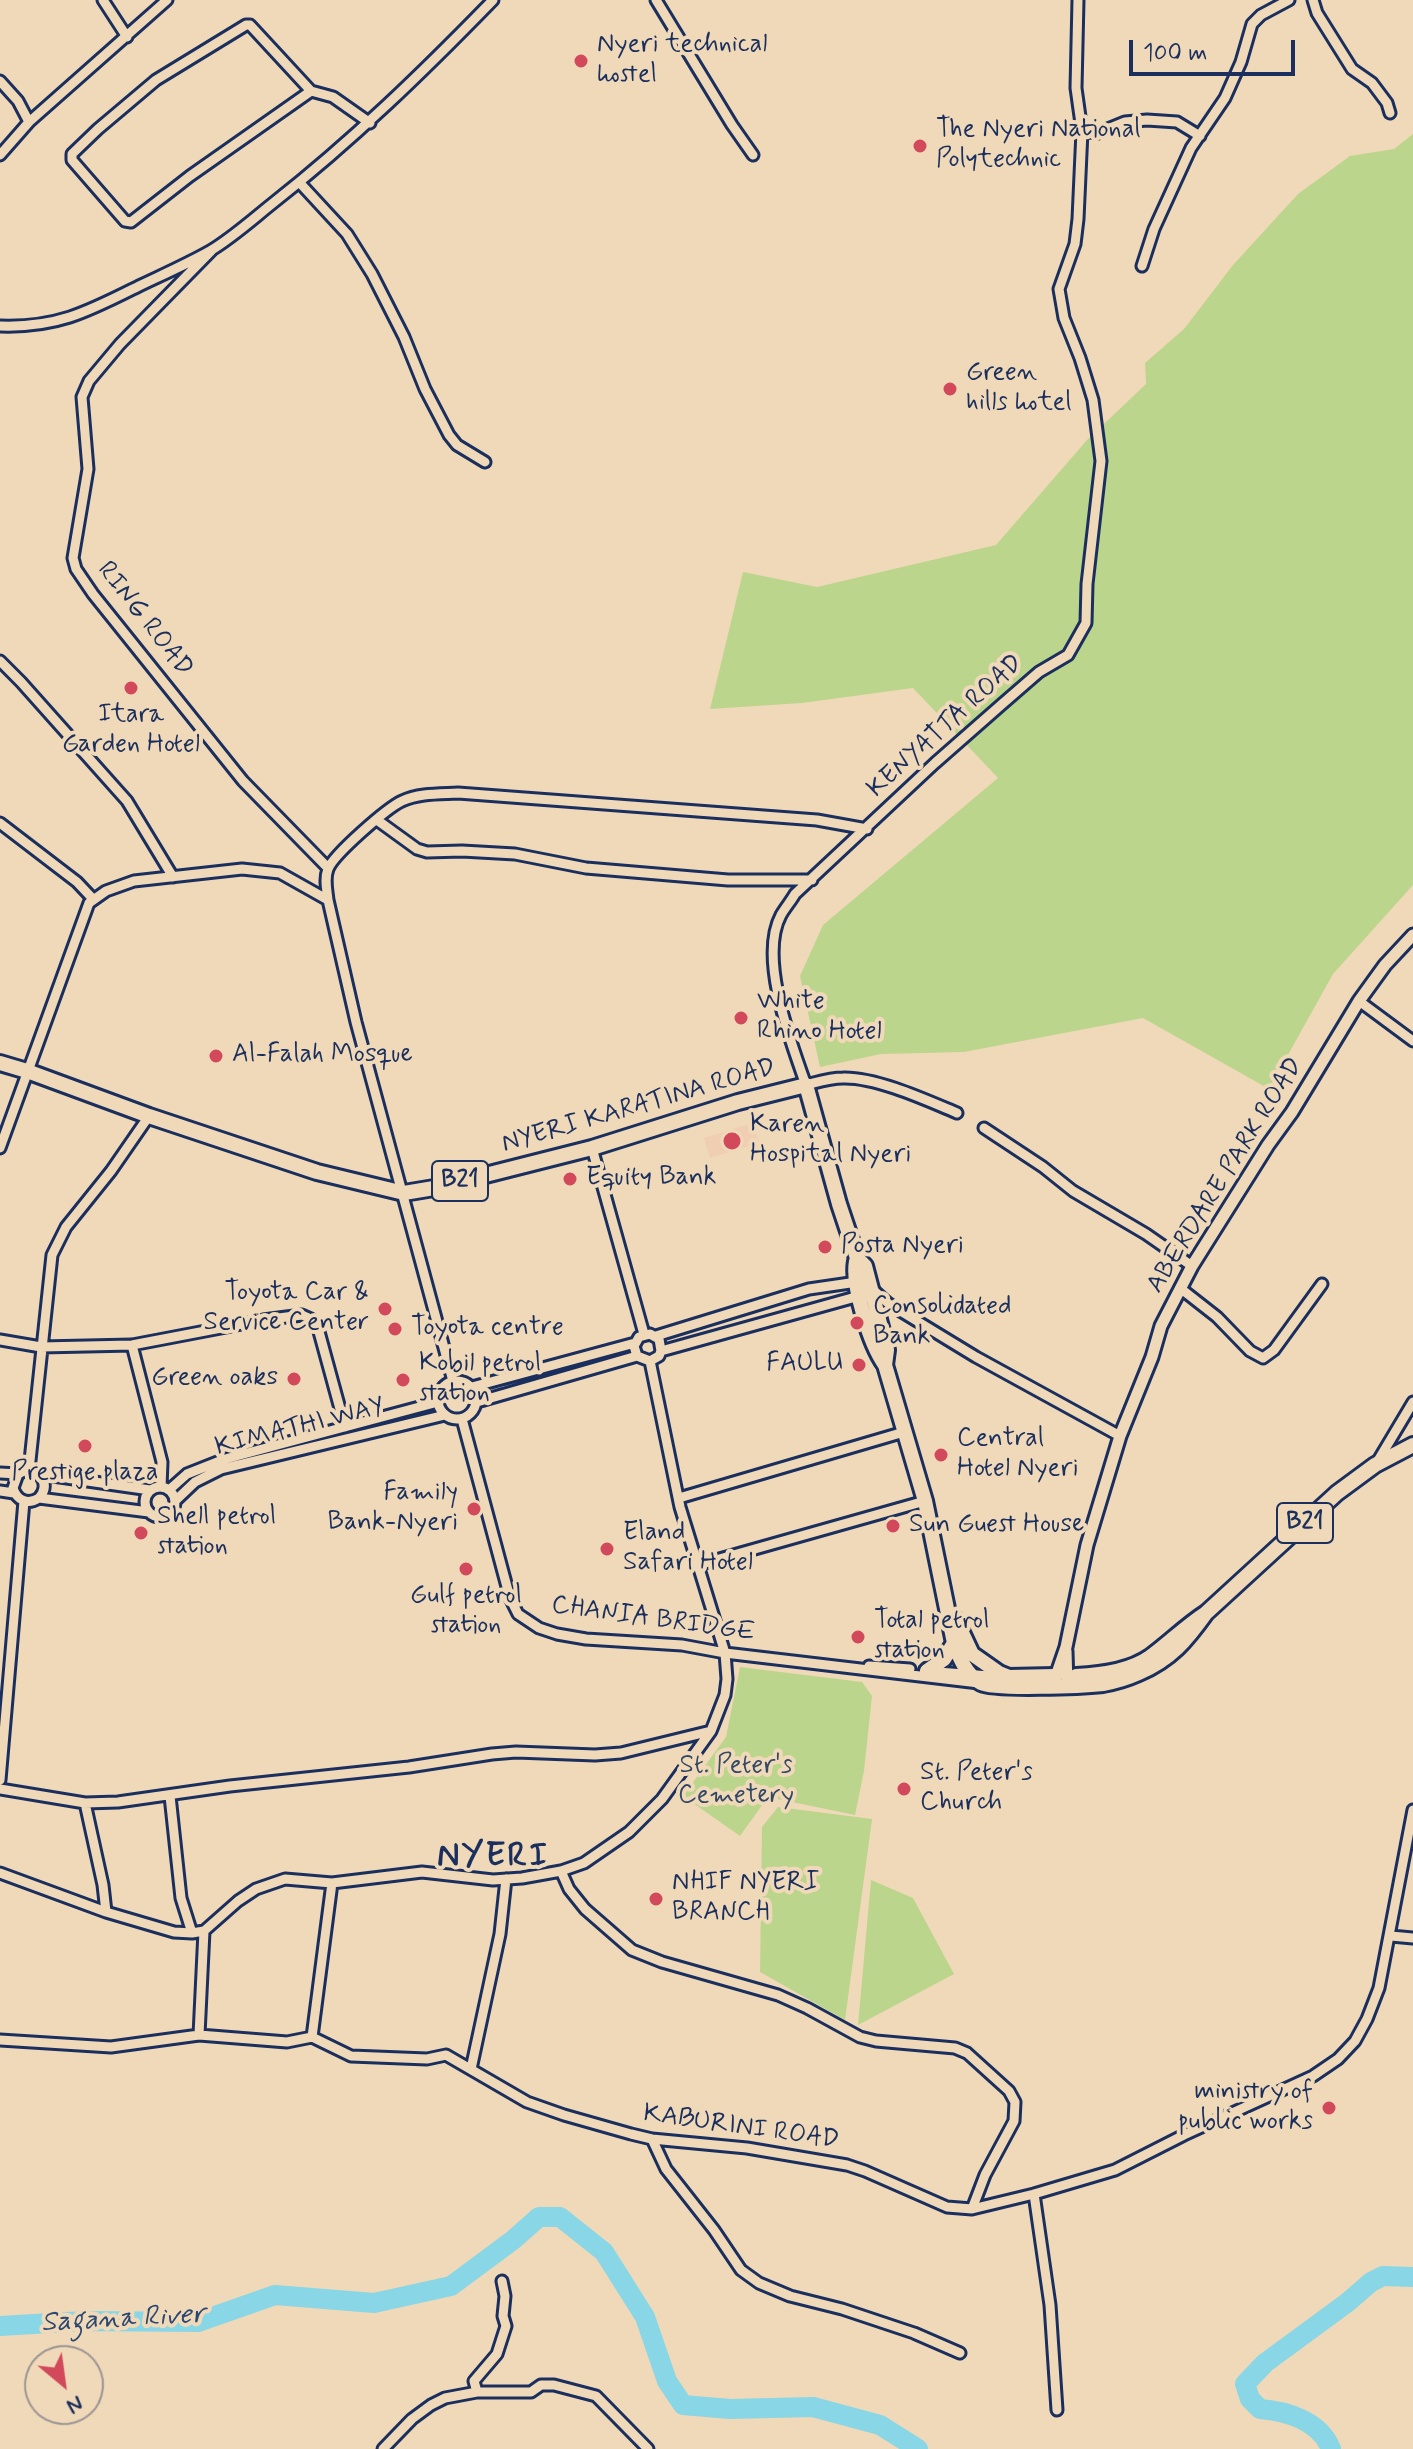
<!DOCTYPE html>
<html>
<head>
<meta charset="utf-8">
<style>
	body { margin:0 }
	#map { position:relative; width:1413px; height:2449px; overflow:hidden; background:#f0d9b8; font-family:Mynerve,sans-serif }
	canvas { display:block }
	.north { position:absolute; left:24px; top:2345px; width:80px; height:80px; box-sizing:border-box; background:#f0d9b8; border:2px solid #9b9594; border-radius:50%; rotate:151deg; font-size:22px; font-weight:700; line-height:32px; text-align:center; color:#1b2f5e }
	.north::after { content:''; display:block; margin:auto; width:28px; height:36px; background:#d1495b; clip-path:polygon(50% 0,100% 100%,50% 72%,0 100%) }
	.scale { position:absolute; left:1129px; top:40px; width:166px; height:36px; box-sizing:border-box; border:4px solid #1b2f5e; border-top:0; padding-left:10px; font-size:24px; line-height:28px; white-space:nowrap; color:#1b2f5e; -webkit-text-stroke:6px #f0d9b8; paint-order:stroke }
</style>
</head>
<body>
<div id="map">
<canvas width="1413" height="2449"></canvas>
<div class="north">N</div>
<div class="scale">100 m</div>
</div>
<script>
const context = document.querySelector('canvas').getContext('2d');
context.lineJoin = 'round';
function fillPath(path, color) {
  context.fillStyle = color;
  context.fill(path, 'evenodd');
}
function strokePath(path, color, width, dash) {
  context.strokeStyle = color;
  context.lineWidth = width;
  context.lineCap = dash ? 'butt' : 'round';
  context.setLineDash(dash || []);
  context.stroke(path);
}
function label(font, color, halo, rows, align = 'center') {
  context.font = font + ' Mynerve,sans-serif';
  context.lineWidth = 8;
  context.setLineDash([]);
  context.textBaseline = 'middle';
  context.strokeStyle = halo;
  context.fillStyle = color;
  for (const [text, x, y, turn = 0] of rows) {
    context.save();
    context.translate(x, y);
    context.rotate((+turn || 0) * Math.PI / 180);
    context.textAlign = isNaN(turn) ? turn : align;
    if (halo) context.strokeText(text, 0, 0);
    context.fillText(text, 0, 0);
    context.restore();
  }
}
fillPath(new Path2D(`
	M 753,1123 L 759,1143 L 710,1158 L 704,1138 Z`), '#efceb1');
fillPath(new Path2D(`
	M 1413,134 L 1413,885 L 1333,974 L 1269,1089 L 1143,1018 L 964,1052 L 881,1054 L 820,1067 L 800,976 L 823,925 L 998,778 L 913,688 L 802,703 L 710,709 L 743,572 L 817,587 L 996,545 L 1087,440 L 1146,384 L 1145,363 L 1184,329 L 1233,265 L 1298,194 L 1350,156 L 1394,149 Z
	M 740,1667 L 862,1682 L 872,1696 L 864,1771 L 855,1815 L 768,1797 L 740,1836 L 683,1796 L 726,1737 Z
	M 778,1807 L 872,1819 L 845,2020 L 760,1972 L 762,1827 Z
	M 871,1880 L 913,1898 L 954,1974 L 858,2025 Z`), '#bcd58d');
strokePath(new Path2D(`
	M 0,2326 L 85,2321 L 198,2322 L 275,2295 L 374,2303 L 451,2286 L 513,2240 L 539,2217 L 560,2217 L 604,2252 L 645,2317 L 667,2381 L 683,2405 L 730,2409 L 813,2407 L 880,2425 L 918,2449
	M 1331,2449 C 1320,2421 1287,2411 1260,2409 L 1250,2399 L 1245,2384 L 1265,2363 L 1348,2302 L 1371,2282 L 1383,2276 L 1413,2277`), '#88d6e6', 20);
const minor = new Path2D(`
	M 103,0 L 127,37
	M 656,0 L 732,125 L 753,155
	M 1313,0 L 1317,13 L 1352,69 L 1372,83 L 1387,103 L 1390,113
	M 0,81 L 18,101 L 29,122
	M 311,91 L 190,176 L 131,222 L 125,221 L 72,160 L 72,154 L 98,129 L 156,80 L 246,25 L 250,25 L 311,91 L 333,97 L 370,123
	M 1082,131 L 1098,133 L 1125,122 L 1147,120 L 1177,122 L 1200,136
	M 0,155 L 29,122 L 167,0
	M 299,182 L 347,234 L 372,274 L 404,337 L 425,389 L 449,435 L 457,445 L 485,462
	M 212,250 L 120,344 L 89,381 L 82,397 L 88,469 L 73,558 L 76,569 L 93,594 L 243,781 L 328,868
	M 1142,266 L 1154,229 L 1191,148 L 1225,98 L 1241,62 L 1252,24 L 1261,15 L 1289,0
	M 0,326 C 58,328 89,311 139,286 C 162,275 187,264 210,251 C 232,238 253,219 273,203 C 352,141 423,72 493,0
	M 0,661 L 21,682 L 127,801 L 173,877
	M 377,820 L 417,849 L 427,852 L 462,851 L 515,854 L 586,868 L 728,880 L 812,880
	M 0,823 L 77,882 L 93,899
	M 1359,1001 L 1413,1041
	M 957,1113 C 926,1100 876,1077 843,1078 C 830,1078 818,1082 806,1085 C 791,1042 758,958 781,915 C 785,908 791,901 795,894 L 935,763 L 1001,705 L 1039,672 L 1068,655 L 1086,623 L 1087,584 L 1101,461 L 1093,400 L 1080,358 L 1064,318 L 1059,289 L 1075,244 L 1078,219 L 1082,131 L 1076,88 L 1078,0
	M 984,1128 L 1043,1167 L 1073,1191 L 1146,1234 L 1192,1266
	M 0,1148 L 89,903 L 106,891 L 134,881 L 242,869 L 280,873 L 328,900
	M 592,1148 L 644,1334
	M 1180,1288 L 1217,1317 L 1250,1351 L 1263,1358 L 1274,1350 L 1322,1284
	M 656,1336 L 809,1289 L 857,1282 L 870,1287 L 889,1304 L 976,1357 L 1120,1436
	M 0,1340 L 41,1347 L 132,1345 L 263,1320 L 302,1315 L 311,1319 L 318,1328 L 345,1427
	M 132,1345 L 162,1462 L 161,1487
	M 661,1351 L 659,1339 L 650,1334 L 639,1337 L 634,1346 L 637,1356 L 650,1361 L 659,1356 L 661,1351 L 852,1298 L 864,1298
	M438 1400a19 19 0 1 1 38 0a19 19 0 1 1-38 0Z
	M 453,1381 L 356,1022 L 328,900 C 327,890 324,879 328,869 C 334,854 387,808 402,801 C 419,793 439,794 458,793 L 817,820 L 867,829
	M 472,1387 L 635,1343
	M 477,1402 L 637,1356
	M 462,1419 L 510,1598 L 518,1614 L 539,1628 L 557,1634 L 586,1639 L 682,1645 L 725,1653 L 979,1683
	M 1376,1464 L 1413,1402
	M 29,1470 L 52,1255 L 66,1227 L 111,1171 L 149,1116
	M 0,1473 L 18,1474
	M 39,1474 L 150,1490
	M145 1502a15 15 0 1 1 30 0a15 15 0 1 1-30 0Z
	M 169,1490 L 187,1474 L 225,1459 L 438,1402
	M 0,1491 L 14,1493
	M 39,1498 C 46,1490 46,1482 39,1474 L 26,1470 L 18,1474 L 13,1488 C 17,1501 28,1505 39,1498 L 149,1512
	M 679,1498 L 904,1432
	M 175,1501 L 195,1482 L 221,1469 L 445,1415
	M 698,1565 L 925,1501
	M 869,1666 L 910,1669
	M 925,1671 L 1002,1677
	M 0,1780 L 24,1501
	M 0,1789 L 85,1803 L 118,1802 L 230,1786 L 409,1767 L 492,1754 L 516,1752 L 595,1755 L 621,1753 L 711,1731
	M 170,1796 L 181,1898 L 192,1933
	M 85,1803 L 103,1885 L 106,1912
	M 561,1871 L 569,1889 L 585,1909 L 632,1950 L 662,1962 L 778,1995 L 807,2008 L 860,2037 L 876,2041 L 955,2048 L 967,2053 L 1009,2091 L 1015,2102 L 1014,2121 L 985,2175 L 972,2209
	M 0,1873 L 106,1912 L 174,1932 L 192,1933 L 204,1931 L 238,1901 L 256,1889 L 285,1879 L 332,1883 L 422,1872 L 493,1880 L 522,1878 L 561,1871 L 584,1863 L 629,1832 L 662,1799 L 711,1731 L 725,1695 L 727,1679 L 725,1653 L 680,1507 L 650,1361
	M 1391,1936 L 1413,1938
	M 199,2035 L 204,1931
	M 312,2037 L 332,1883
	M 0,2040 L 111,2047 L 199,2035 L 287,2042 L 312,2037 L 351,2056 L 427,2059 L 446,2055 L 527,2102 L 564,2115 L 631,2134 L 652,2139 L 747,2148 L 847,2165 L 865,2171 L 947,2207 L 972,2209 L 1034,2194 L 1115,2170 L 1184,2135 L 1313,2076 L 1338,2059 L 1355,2041 L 1367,2019 L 1379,1988 L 1413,1810
	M 471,2069 L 500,1934 L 506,1879
	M 652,2139 L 666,2169 L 714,2230 L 741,2270 L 759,2283 L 790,2296 L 842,2309 L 914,2333 L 960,2353
	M 1034,2194 L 1050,2305 L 1057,2410
	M 477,2392 L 474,2381 L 497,2354 L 506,2326 L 503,2316 L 505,2296 L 502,2281
	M 383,2449 L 412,2419 L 431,2405 L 445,2398 L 477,2392 L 531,2392 L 541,2385 L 554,2385 L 596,2396 L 648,2449`);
const tertiary = new Path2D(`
	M 1066,1651 L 1067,1686
	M 1054,1682 L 1066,1647 L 1087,1545 L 1120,1436 L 1152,1357 L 1161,1326 L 1192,1266 L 1268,1145 L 1292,1112 L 1359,1001 L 1385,965 L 1413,935`);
const trunk = new Path2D(`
	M 0,1063 L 27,1071 L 149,1116 L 317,1172 L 404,1193 L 434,1188 L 592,1148 L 738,1102 L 806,1085 L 839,1204 L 857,1258 L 865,1266 L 887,1350 L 885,1365
	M 857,1258 C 849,1280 871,1346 885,1365 L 925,1501 L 954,1643 C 959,1657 966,1675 981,1683 C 994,1690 1084,1686 1103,1684 C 1115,1682 1128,1678 1139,1673 C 1171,1659 1186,1641 1206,1613
	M 956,1620 L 972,1654 L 999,1673 L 1009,1677 L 1055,1676
	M 927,1671 L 944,1659 L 954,1643
	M 1076,1676 C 1099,1675 1130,1671 1150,1657 C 1169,1643 1186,1626 1206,1613 L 1337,1493 L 1375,1465 L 1413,1445`);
strokePath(minor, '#1b2f5e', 15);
strokePath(tertiary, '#1b2f5e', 17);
strokePath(trunk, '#1b2f5e', 20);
strokePath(minor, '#f0d9b8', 9);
strokePath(tertiary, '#f0d9b8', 11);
strokePath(trunk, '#f0d9b8', 14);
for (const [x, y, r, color] of [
	[581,61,8,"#d1495b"],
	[920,146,8,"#d1495b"],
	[950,389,8,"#d1495b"],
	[131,688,8,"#d1495b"],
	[741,1018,8,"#d1495b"],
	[216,1056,8,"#d1495b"],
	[732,1141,10,"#d1495b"],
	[570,1179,8,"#d1495b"],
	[825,1247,8,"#d1495b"],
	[385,1309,8,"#d1495b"],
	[857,1323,8,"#d1495b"],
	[395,1329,8,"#d1495b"],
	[859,1365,8,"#d1495b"],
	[294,1379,8,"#d1495b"],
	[403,1380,8,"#d1495b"],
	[85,1446,8,"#d1495b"],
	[941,1455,8,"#d1495b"],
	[474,1509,8,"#d1495b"],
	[893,1526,8,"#d1495b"],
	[141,1533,8,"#d1495b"],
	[607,1549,8,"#d1495b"],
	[466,1569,8,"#d1495b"],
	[858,1637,8,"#d1495b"],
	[904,1789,8,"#d1495b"],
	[656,1899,8,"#d1495b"],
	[1329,2108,8,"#d1495b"]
]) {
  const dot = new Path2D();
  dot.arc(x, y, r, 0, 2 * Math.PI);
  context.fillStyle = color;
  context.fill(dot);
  strokePath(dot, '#f0d9b8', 3);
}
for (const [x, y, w] of [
	[460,1181,56],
	[1305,1523,56]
]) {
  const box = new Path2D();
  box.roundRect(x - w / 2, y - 20, w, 40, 6);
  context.fillStyle = '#f0d9b8';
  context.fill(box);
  strokePath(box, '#1b2f5e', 2);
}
label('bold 24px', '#1b2f5e', null, [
	["B21",460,1181],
	["B21",1305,1523]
]);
label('26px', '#1b2f5e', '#f0d9b8', [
	["Nyeri technical",597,46],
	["hostel",597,76],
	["The Nyeri National",936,131],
	["Polytechnic",936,161],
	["Green",966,374],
	["hills hotel",966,404],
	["Itara",131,716,"center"],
	["Garden Hotel",131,746,"center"],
	["White",757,1003],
	["Rhino Hotel",757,1033],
	["Al-Falah Mosque",232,1056],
	["Karen",750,1126],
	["Hospital Nyeri",750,1156],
	["Equity Bank",586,1179],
	["Posta Nyeri",841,1247],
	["Toyota Car &",369,1294,"right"],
	["Service Center",369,1324,"right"],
	["Consolidated",873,1308],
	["Bank",873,1338],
	["Toyota centre",411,1329],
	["Kobil petrol",419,1365],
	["station",419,1395],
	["FAULU",843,1365,"right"],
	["Green oaks",278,1379,"right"],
	["Central",957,1440],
	["Hotel Nyeri",957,1470],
	["Prestige plaza",85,1474,"center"],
	["Family",458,1494,"right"],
	["Bank-Nyeri",458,1524,"right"],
	["Shell petrol",157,1518],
	["station",157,1548],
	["Sun Guest House",909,1526],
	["Eland",623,1534],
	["Safari Hotel",623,1564],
	["Gulf petrol",466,1597,"center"],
	["station",466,1627,"center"],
	["Total petrol",874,1622],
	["station",874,1652],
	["St. Peter's",920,1774],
	["Church",920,1804],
	["NHIF NYERI",672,1884],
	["BRANCH",672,1914],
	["ministry of",1313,2093,"right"],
	["public works",1313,2123,"right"]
], 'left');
label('26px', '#1b2f5e', '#f0d9b8', [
	["RING ROAD",144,620,52],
	["KENYATTA ROAD",946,727,-42],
	["NYERI KARATINA ROAD",639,1107,-16],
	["ABERDARE PARK ROAD",1226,1176,-58],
	["KIMATHI WAY",300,1428,-14],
	["CHANIA BRIDGE",653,1620,8],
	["KABURINI ROAD",741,2128,8]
]);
label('26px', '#334865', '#f0d9b8', [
	["St. Peter's",736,1767],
	["Cemetery",736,1797]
]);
label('italic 28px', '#2b4872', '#f0d9b8', [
	["Sagana River",123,2320,-3]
]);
context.letterSpacing = '2px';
label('bold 34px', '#1b2f5e', '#f0d9b8', [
	["NYERI",493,1858]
]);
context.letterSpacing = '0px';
</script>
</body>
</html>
